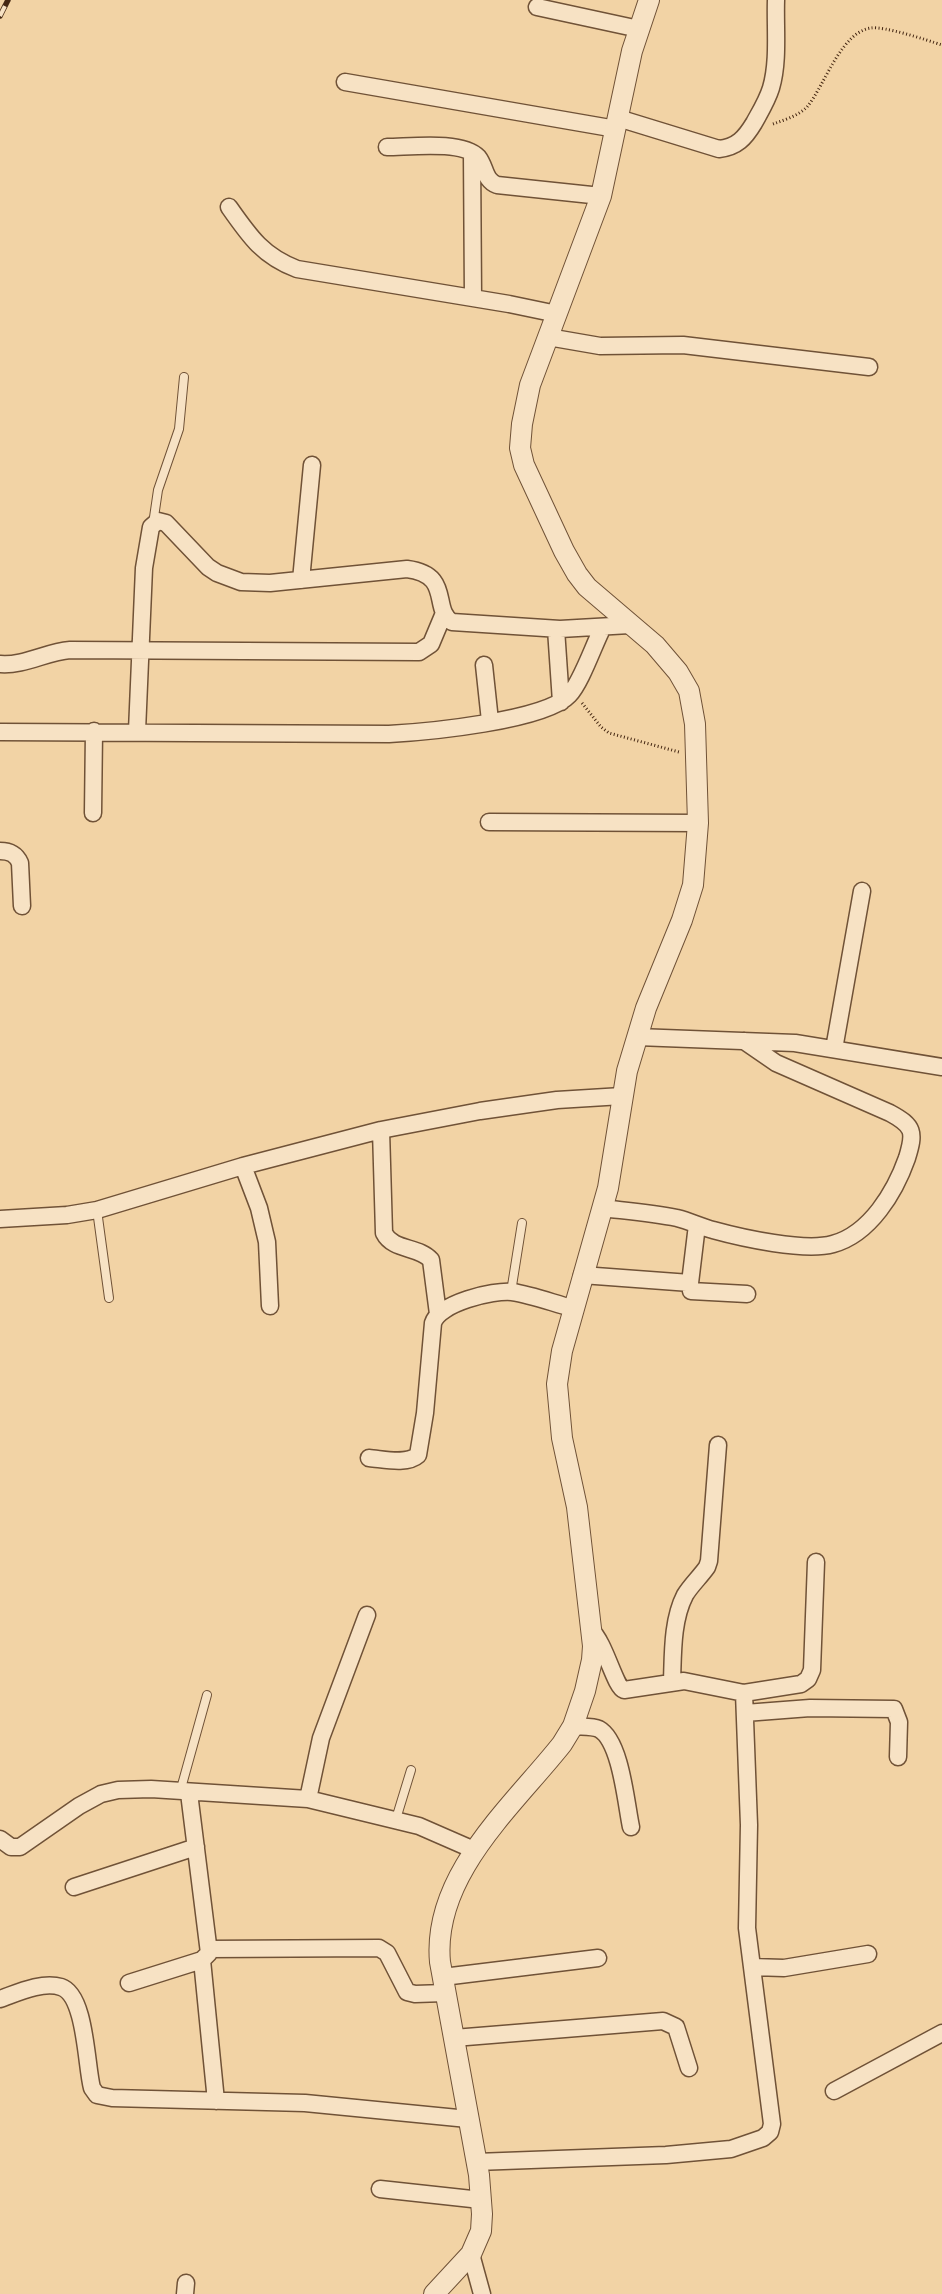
<!DOCTYPE html>
<html>
<head>
<meta charset="utf-8">
<style>
	body { margin:0 }
	canvas { display:block; background:#f2d3a5 }
</style>
</head>
<body>
<canvas width="942" height="2294"></canvas>
<script>
const context = document.querySelector('canvas').getContext('2d');
context.lineJoin = 'round';
function strokePath(path, color, width, dash) {
  context.strokeStyle = color;
  context.lineWidth = width;
  context.lineCap = dash ? 'butt' : 'round';
  context.setLineDash(dash || []);
  context.stroke(path);
}
const service = new Path2D(`
	M 153,524 L 158,490 L 179,429 L 184,377
	M 97,1210 L 109,1298
	M 511,1292 L 522,1223
	M 180,1792 L 207,1695
	M 396,1819 L 411,1770`);
const minor = new Path2D(`
	M 537,7 L 639,29
	M 345,82 L 616,129
	M 618,118 L 719,149 C 737,147 745,138 754,123 C 760,112 767,101 771,88 C 779,61 775,28 776,0
	M 387,147 C 409,147 462,140 478,157 C 486,167 484,180 497,185 L 601,196
	M 472,153 L 473,298
	M 229,207 C 250,237 263,256 297,269 L 509,304 L 557,314
	M 548,337 L 600,346 L 683,345 L 869,367
	M 301,580 L 312,465
	M 556,629 L 561,702
	M 0,664 C 24,666 46,652 70,650 L 419,652 L 431,644 L 444,613
	M 484,665 L 490,721
	M 137,731 L 144,568 L 151,527 L 158,521 L 166,523 L 208,567 L 217,573 L 241,582 L 270,583 L 407,569 C 453,575 431,609 452,622 L 560,629 L 630,625
	M 0,732 L 389,734 C 426,732 545,721 569,695 C 581,683 594,644 603,627
	M 93,813 L 94,731
	M 489,822 L 698,823
	M 0,851 C 10,851 16,854 20,863 L 22,906
	M 637,1037 L 795,1043 L 942,1067
	M 834,1049 L 862,891
	M 381,1130 L 384,1233 C 393,1251 419,1246 431,1260 L 438,1314
	M 243,1166 L 259,1208 L 267,1242 L 270,1306
	M 602,1208 C 627,1211 652,1213 677,1218 C 690,1221 701,1227 713,1230 C 742,1238 805,1252 833,1244 C 870,1234 895,1192 907,1158 C 915,1132 914,1126 890,1113 L 776,1063 L 744,1041
	M 0,1219 L 67,1215 L 97,1210 L 243,1166 L 381,1130 L 480,1111 L 557,1100 L 622,1096
	M 697,1225 L 690,1283 L 691,1291 L 747,1294
	M 582,1275 L 690,1283
	M 369,1458 C 383,1459 407,1465 418,1455 L 425,1413 L 433,1323 C 439,1303 493,1290 512,1292 C 532,1295 553,1303 572,1308
	M 591,1630 C 605,1643 615,1687 624,1690 L 684,1681 L 744,1693 L 801,1684 L 808,1679 L 812,1670 L 816,1562
	M 672,1681 C 673,1654 672,1620 685,1595 C 691,1585 700,1577 707,1567 L 709,1561 L 718,1445
	M 745,1713 L 810,1708 L 894,1709 L 899,1722 L 898,1757
	M 573,1726 C 580,1727 592,1726 599,1729 C 621,1741 626,1804 631,1827
	M 308,1799 L 321,1738 L 367,1615
	M 0,1839 L 11,1847 L 20,1847 L 79,1806 L 101,1794 L 118,1790 L 151,1789 L 308,1799 L 419,1826 L 474,1850
	M 74,1887 L 196,1847
	M 209,1949 L 379,1948 L 387,1953 L 407,1992 L 415,1994 L 445,1993
	M 202,1960 L 216,2101
	M 752,1967 L 784,1968 L 868,1954
	M 443,1977 L 598,1958
	M 129,1983 L 202,1960 L 209,1953 L 189,1793
	M 0,1999 C 17,1993 42,1981 61,1987 C 86,1995 86,2066 92,2088 L 97,2095 L 112,2098 L 305,2103 L 468,2119
	M 454,2038 L 663,2021 L 676,2027 L 689,2068
	M 834,2091 L 942,2033
	M 476,2162 L 666,2155 L 731,2149 L 763,2138 L 770,2132 L 772,2124 L 747,1928 L 749,1825 L 744,1693
	M 380,2189 L 481,2200
	M 471,2254 L 482,2294
	M 185,2294 L 186,2283`);
const tertiary = new Path2D(`
	M 434,2294 L 471,2254 L 481,2231 L 482,2214 L 479,2175 L 440,1962 C 432,1875 513,1806 562,1744 L 573,1726 L 585,1691 L 592,1660 L 593,1646 L 577,1507 L 562,1438 L 557,1384 L 562,1351 L 608,1188 L 627,1071 L 646,1008 L 682,920 L 693,885 L 698,823 L 695,724 L 689,691 L 678,672 L 655,645 L 587,587 L 577,574 L 564,551 L 524,465 L 520,448 L 522,424 L 530,385 L 601,196 L 632,51 L 649,0`);
strokePath(service, '#705237', 10);
strokePath(minor, '#705237', 19);
strokePath(tertiary, '#705237', 22);
strokePath(new Path2D(`
	M 773,124 C 784,120 798,116 807,107 C 825,85 841,32 871,28 C 884,26 927,40 942,45
	M 582,703 L 601,727 L 609,733 L 679,752`), '#452712', 3, [1, 2.5]);
strokePath(service, '#f7e2c4', 8);
strokePath(minor, '#f7e2c4', 16);
strokePath(tertiary, '#f7e2c4', 20);
const rail = new Path2D(`
	M 0,16 L 8,0`);
strokePath(rail, '#452712', 5.5);
strokePath(rail, '#f7e2c4', 4, [11]);
</script>
</body>
</html>
